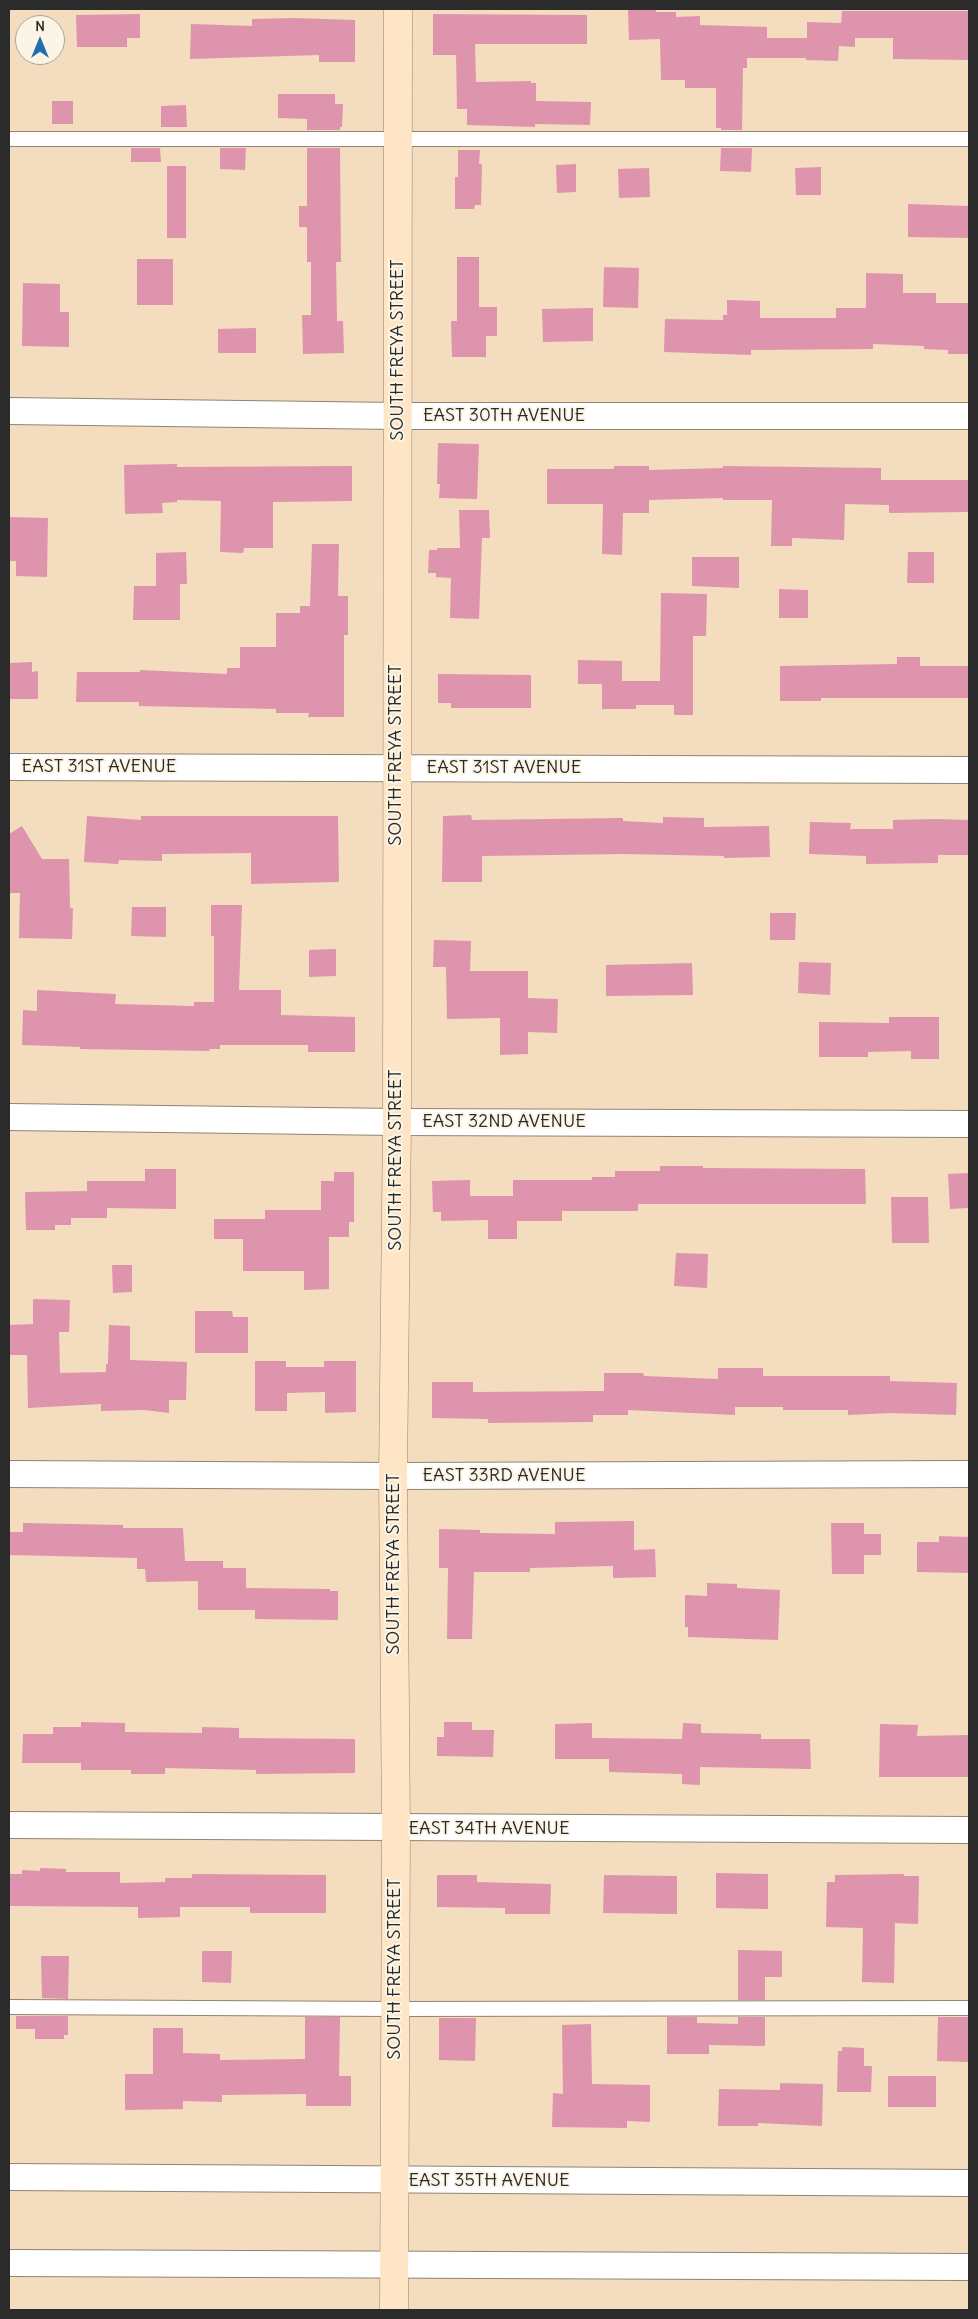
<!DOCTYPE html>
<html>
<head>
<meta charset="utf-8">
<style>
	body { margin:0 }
	#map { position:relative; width:978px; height:2319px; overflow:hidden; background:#f4dcbe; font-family:Delius,sans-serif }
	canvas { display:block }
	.frame { position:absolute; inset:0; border:10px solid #2b2b2b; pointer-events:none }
	.north { position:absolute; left:15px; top:15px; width:50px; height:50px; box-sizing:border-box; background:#fcf5e5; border:1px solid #a8a49b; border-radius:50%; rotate:0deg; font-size:14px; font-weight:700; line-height:20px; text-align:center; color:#2b2b2b }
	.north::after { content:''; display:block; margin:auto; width:18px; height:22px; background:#1f6fb2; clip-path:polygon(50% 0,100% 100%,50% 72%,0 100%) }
</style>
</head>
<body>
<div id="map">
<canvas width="978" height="2319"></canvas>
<div class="frame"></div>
<div class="north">N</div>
</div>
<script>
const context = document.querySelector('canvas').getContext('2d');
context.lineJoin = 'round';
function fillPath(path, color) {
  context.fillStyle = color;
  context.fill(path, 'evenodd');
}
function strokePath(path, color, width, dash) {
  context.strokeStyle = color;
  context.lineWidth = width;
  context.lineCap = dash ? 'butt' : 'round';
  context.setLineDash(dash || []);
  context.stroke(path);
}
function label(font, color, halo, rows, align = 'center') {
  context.font = font + ' Delius,sans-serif';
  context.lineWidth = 4;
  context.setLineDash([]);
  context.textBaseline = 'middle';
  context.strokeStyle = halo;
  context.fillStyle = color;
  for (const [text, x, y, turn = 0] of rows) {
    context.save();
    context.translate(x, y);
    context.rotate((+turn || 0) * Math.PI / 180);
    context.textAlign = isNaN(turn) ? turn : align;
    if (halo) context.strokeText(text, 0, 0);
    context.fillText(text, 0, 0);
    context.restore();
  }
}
fillPath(new Path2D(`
	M 656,9 L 656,12 L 676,12 L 676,17 L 700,16 L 700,25 L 767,27 L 767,38 L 807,38 L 807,22 L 841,23 L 842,11 L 969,11 L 969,60 L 893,59 L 893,38 L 855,38 L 855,47 L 839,46 L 838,61 L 806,60 L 806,58 L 747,58 L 747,68 L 743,68 L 742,130 L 721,130 L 721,128 L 716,128 L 716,88 L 685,88 L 685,80 L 661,80 L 660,39 L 629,40 L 628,10 Z
	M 140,14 L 140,38 L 127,38 L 127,47 L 77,47 L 76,15 Z
	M 433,14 L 587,15 L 587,44 L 475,44 L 476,82 L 531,81 L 531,83 L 536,83 L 536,101 L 591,102 L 590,125 L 535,124 L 535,127 L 467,125 L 467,109 L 457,109 L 456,55 L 433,55 Z
	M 294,18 L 355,20 L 355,62 L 319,62 L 319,55 L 190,59 L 191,24 L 252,26 L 252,19 Z
	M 278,94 L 335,94 L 335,104 L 343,104 L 342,127 L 340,127 L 340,130 L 307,130 L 307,119 L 278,118 Z
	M 52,101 L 73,101 L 73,124 L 52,124 Z
	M 186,105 L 187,127 L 161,127 L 161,106 Z
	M 131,148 L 160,148 L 161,162 L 131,162 Z
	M 220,148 L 246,148 L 245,170 L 220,169 Z
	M 307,148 L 340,148 L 341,262 L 336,262 L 337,321 L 343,321 L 344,353 L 303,354 L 302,315 L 311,315 L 311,262 L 307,262 L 307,227 L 299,227 L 299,206 L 307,206 Z
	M 721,148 L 752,148 L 751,172 L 720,171 Z
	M 458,150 L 480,150 L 479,164 L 482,164 L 481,205 L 475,205 L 474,209 L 455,209 L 455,177 L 458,177 Z
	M 576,164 L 576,192 L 557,193 L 556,165 Z
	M 167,166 L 186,166 L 186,238 L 167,238 Z
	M 821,167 L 821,195 L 796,195 L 795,168 Z
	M 649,168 L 650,197 L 619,198 L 618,169 Z
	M 908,204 L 969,206 L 969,238 L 908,237 Z
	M 457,257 L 479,257 L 479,307 L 497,307 L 497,336 L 486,336 L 486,357 L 452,357 L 451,321 L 457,321 Z
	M 137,259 L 173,259 L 173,305 L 137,305 Z
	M 604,267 L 639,268 L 638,308 L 603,307 Z
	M 866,273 L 903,274 L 903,293 L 936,293 L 936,303 L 969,303 L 969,354 L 948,354 L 948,350 L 924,349 L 924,346 L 873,344 L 873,349 L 751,350 L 751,355 L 664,352 L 665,319 L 723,320 L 723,315 L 727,315 L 727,300 L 760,301 L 760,318 L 836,318 L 836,308 L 866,308 Z
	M 23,283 L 60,284 L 60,312 L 69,312 L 69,347 L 22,346 Z
	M 593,308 L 593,341 L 543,342 L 542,309 Z
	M 256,328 L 256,353 L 218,353 L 218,329 Z
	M 438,443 L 479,444 L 477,499 L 439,498 L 440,484 L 437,484 Z
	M 177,464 L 177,467 L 352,466 L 352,501 L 273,502 L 273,548 L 244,548 L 243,553 L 220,552 L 221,501 L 177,500 L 177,502 L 162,503 L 163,513 L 125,514 L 124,465 Z
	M 614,466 L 649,466 L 649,470 L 723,468 L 723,466 L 881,468 L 881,480 L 969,480 L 969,512 L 889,513 L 889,505 L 845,504 L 844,540 L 792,538 L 792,546 L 771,546 L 772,500 L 723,500 L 723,498 L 649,500 L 649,513 L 623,513 L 622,555 L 602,554 L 603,504 L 547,504 L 547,469 L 614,469 Z
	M 459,510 L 489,510 L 490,538 L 482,538 L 479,619 L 450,618 L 451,578 L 436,577 L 436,573 L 428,573 L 429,550 L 437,550 L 437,548 L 460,548 Z
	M 9,517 L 48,518 L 47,577 L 16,576 L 16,561 L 9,561 Z
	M 312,544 L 339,544 L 338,596 L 348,596 L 348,635 L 344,635 L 344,717 L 308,717 L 309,713 L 276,713 L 276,709 L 139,706 L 139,702 L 76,702 L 77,672 L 140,672 L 140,670 L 227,674 L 227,668 L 240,668 L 240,647 L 276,647 L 276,613 L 300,613 L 300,606 L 310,606 Z
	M 186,552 L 187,584 L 180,584 L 180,620 L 133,620 L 134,586 L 156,586 L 156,553 Z
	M 908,552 L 934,552 L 934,583 L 907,583 Z
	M 692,557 L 739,557 L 739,588 L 692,586 Z
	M 779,589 L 808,590 L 808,618 L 779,618 Z
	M 661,593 L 707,594 L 706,636 L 693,636 L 693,715 L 674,715 L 674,705 L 636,705 L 636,709 L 602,709 L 602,684 L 578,684 L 578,660 L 622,661 L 622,681 L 660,681 Z
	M 897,657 L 920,657 L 920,666 L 969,666 L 969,698 L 821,698 L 821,701 L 780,701 L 780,666 L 897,664 Z
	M 32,662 L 32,672 L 38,671 L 38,699 L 9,699 L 9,663 Z
	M 438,674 L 531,675 L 531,708 L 451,708 L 451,703 L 438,703 Z
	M 471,815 L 472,820 L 623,818 L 623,821 L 663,823 L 663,817 L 704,818 L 704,827 L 769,826 L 770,857 L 724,858 L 724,856 L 623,854 L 482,856 L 482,882 L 442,882 L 443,816 Z
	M 87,816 L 141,820 L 141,816 L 338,816 L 339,882 L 251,884 L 251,853 L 162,854 L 162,861 L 119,860 L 118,864 L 84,862 Z
	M 937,819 L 969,820 L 969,855 L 938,855 L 938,863 L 866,864 L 866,856 L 809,854 L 810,822 L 851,823 L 850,829 L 893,829 L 893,820 Z
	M 22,826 L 42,859 L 69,859 L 70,908 L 73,908 L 72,939 L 19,938 L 20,893 L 9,893 L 9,834 Z
	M 211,905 L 242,905 L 239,990 L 281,990 L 281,1015 L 355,1017 L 355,1052 L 308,1052 L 308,1045 L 220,1045 L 220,1049 L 209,1049 L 210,1051 L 80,1049 L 80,1047 L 22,1045 L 23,1010 L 37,1011 L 37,990 L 116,994 L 115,1004 L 194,1006 L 194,1002 L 214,1002 L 214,936 L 211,936 Z
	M 132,907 L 166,907 L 166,937 L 131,936 Z
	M 770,913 L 796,913 L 795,940 L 770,940 Z
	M 434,940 L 471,941 L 470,971 L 528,971 L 528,998 L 558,999 L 557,1033 L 528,1032 L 528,1054 L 500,1055 L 500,1018 L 447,1019 L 446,967 L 433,967 Z
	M 336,949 L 336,976 L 309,977 L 309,950 Z
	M 799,962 L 831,963 L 830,995 L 798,993 Z
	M 692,963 L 693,995 L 606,996 L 606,965 Z
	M 889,1017 L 939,1017 L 939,1059 L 911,1059 L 911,1051 L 868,1052 L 868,1057 L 819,1057 L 819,1022 L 889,1023 Z
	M 660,1166 L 703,1166 L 703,1168 L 865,1169 L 866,1204 L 638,1204 L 638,1211 L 562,1211 L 562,1221 L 517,1221 L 517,1239 L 488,1239 L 488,1220 L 441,1221 L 441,1212 L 433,1212 L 432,1181 L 470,1180 L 470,1196 L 513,1196 L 513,1180 L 592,1180 L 592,1177 L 615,1177 L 615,1171 L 660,1171 Z
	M 145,1169 L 176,1169 L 176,1209 L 107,1208 L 107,1218 L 71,1218 L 71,1225 L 55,1225 L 55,1230 L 26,1230 L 25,1192 L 87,1191 L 87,1181 L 145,1181 Z
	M 334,1172 L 354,1172 L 354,1222 L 349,1222 L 349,1237 L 329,1237 L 329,1289 L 304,1290 L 304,1271 L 243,1271 L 243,1239 L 214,1239 L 214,1219 L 265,1219 L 265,1210 L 321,1210 L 321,1181 L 334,1181 Z
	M 969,1173 L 969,1208 L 950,1209 L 948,1174 Z
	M 891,1197 L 928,1197 L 929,1243 L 892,1243 Z
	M 676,1253 L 708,1254 L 707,1288 L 674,1286 Z
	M 112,1265 L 132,1265 L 132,1292 L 113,1293 Z
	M 33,1299 L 70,1300 L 69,1332 L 59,1332 L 60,1373 L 106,1372 L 106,1364 L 108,1364 L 109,1325 L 130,1326 L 130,1360 L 187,1362 L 186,1400 L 169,1400 L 169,1413 L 144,1410 L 101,1411 L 101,1404 L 28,1408 L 27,1355 L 9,1355 L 9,1325 L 33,1324 Z
	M 195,1311 L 232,1311 L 233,1317 L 248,1317 L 248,1353 L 195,1353 Z
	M 255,1361 L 286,1361 L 286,1367 L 324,1367 L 324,1361 L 356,1361 L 356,1412 L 325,1413 L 325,1392 L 287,1393 L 287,1411 L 255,1411 Z
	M 718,1368 L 763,1368 L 763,1376 L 890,1376 L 890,1381 L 957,1383 L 956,1415 L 891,1413 L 848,1415 L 848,1410 L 783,1410 L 783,1407 L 735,1407 L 735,1415 L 628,1410 L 628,1415 L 593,1415 L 593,1422 L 488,1423 L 488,1419 L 432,1418 L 432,1382 L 473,1382 L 473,1392 L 604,1391 L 604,1373 L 643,1373 L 644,1376 L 718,1379 Z
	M 634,1521 L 634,1550 L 655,1549 L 656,1577 L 613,1578 L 613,1566 L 530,1568 L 530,1572 L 474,1572 L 472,1639 L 447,1639 L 448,1568 L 439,1568 L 439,1529 L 480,1530 L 480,1533 L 555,1534 L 555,1522 Z
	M 23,1523 L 123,1525 L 123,1528 L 183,1528 L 185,1561 L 223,1561 L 223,1568 L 246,1568 L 246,1588 L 330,1589 L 330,1591 L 338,1591 L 338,1620 L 255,1619 L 255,1610 L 198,1610 L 198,1581 L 146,1582 L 145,1569 L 137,1569 L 137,1558 L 9,1555 L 9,1532 L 23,1532 Z
	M 831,1523 L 864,1523 L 864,1534 L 881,1534 L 881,1555 L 864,1555 L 864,1574 L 832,1574 Z
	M 939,1536 L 969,1537 L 969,1573 L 917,1572 L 917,1542 L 939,1542 Z
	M 707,1583 L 737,1584 L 737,1588 L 780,1590 L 778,1640 L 688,1637 L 688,1627 L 685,1627 L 685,1595 L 707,1596 Z
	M 81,1722 L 125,1723 L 125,1732 L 202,1733 L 202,1727 L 239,1728 L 239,1738 L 355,1739 L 355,1773 L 256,1774 L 256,1770 L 165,1768 L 165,1774 L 131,1774 L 131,1770 L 81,1770 L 81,1763 L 22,1763 L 23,1734 L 53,1734 L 53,1727 L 81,1727 Z
	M 444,1722 L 472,1722 L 472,1730 L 494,1730 L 493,1757 L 437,1756 L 437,1737 L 444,1737 Z
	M 592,1723 L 592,1738 L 682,1739 L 683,1723 L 701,1724 L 701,1733 L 761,1734 L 761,1739 L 810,1739 L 811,1769 L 700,1767 L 700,1785 L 682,1784 L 682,1774 L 609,1772 L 609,1759 L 555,1759 L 555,1724 Z
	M 880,1724 L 918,1725 L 917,1736 L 969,1735 L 969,1777 L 879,1777 Z
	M 40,1868 L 66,1869 L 66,1872 L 120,1872 L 120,1883 L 165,1882 L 165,1878 L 192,1878 L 192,1874 L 326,1875 L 326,1913 L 250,1913 L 250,1907 L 180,1907 L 180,1917 L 138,1918 L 138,1907 L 9,1906 L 9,1874 L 22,1874 L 22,1870 L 40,1871 Z
	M 716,1873 L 768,1874 L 768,1909 L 716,1908 Z
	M 904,1874 L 904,1876 L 919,1876 L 918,1924 L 895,1923 L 894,1983 L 862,1982 L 863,1928 L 826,1927 L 827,1882 L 835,1882 L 835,1875 Z
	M 437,1875 L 477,1875 L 477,1882 L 551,1884 L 550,1914 L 505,1914 L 505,1908 L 437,1907 Z
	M 604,1875 L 677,1876 L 677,1914 L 603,1913 Z
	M 738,1950 L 782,1951 L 782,1977 L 765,1977 L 765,2000 L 738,2000 Z
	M 202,1951 L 232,1951 L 231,1983 L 202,1982 Z
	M 41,1956 L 69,1956 L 68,1999 L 42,1998 Z
	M 16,2016 L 68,2016 L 68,2035 L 64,2035 L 64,2039 L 35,2039 L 35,2029 L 16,2029 Z
	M 305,2017 L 340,2017 L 339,2076 L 351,2076 L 351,2106 L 306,2106 L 306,2094 L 222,2095 L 222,2102 L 183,2101 L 183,2109 L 125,2110 L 125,2074 L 153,2074 L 153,2028 L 183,2028 L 183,2053 L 220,2054 L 220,2060 L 305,2059 Z
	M 667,2017 L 697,2017 L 697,2023 L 738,2024 L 738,2017 L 765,2017 L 765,2046 L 709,2045 L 709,2054 L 667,2054 Z
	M 938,2017 L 969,2017 L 969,2062 L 937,2061 Z
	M 439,2018 L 476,2018 L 475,2061 L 439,2060 Z
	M 591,2024 L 592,2084 L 650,2085 L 650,2122 L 627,2121 L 627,2128 L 552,2127 L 553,2093 L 563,2094 L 562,2025 Z
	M 842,2047 L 864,2048 L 864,2066 L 872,2066 L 871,2092 L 837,2092 L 838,2051 L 842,2051 Z
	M 888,2076 L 936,2076 L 936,2107 L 888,2107 Z
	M 780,2083 L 823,2084 L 822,2126 L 758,2123 L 758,2126 L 718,2126 L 719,2089 L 780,2090 Z`), '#de94ad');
const service = new Path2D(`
	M 9,139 L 969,139
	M 9,2007 L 395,2009 L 969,2008`);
const minor = new Path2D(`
	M 9,411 L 398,416 L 969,416
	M 9,767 L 969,770
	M 9,1117 L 397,1122 L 969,1124
	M 9,1474 L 393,1476 L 969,1474
	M 9,1825 L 969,1830
	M 9,2177 L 969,2183
	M 9,2263 L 969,2267`);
const secondary = new Path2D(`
	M 394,2310 L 396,1828 L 393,1476 L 397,1122 L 398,9`);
strokePath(service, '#908474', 16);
strokePath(minor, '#908474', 28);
strokePath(secondary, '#908474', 29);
strokePath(service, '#fff', 14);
strokePath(minor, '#fff', 26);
strokePath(secondary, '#fde5c5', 28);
label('18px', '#2b2b2b', '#fcf5e5', [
	["SOUTH FREYA STREET",398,350,-90],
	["EAST 30TH AVENUE",504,416],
	["SOUTH FREYA STREET",396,755,-90],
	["EAST 31ST AVENUE",99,767],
	["EAST 31ST AVENUE",504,768],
	["EAST 32ND AVENUE",504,1122],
	["SOUTH FREYA STREET",396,1160,-90],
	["EAST 33RD AVENUE",504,1476],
	["SOUTH FREYA STREET",394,1564,-90],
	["EAST 34TH AVENUE",489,1829],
	["SOUTH FREYA STREET",395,1969,-90],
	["EAST 35TH AVENUE",489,2181]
]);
</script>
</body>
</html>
